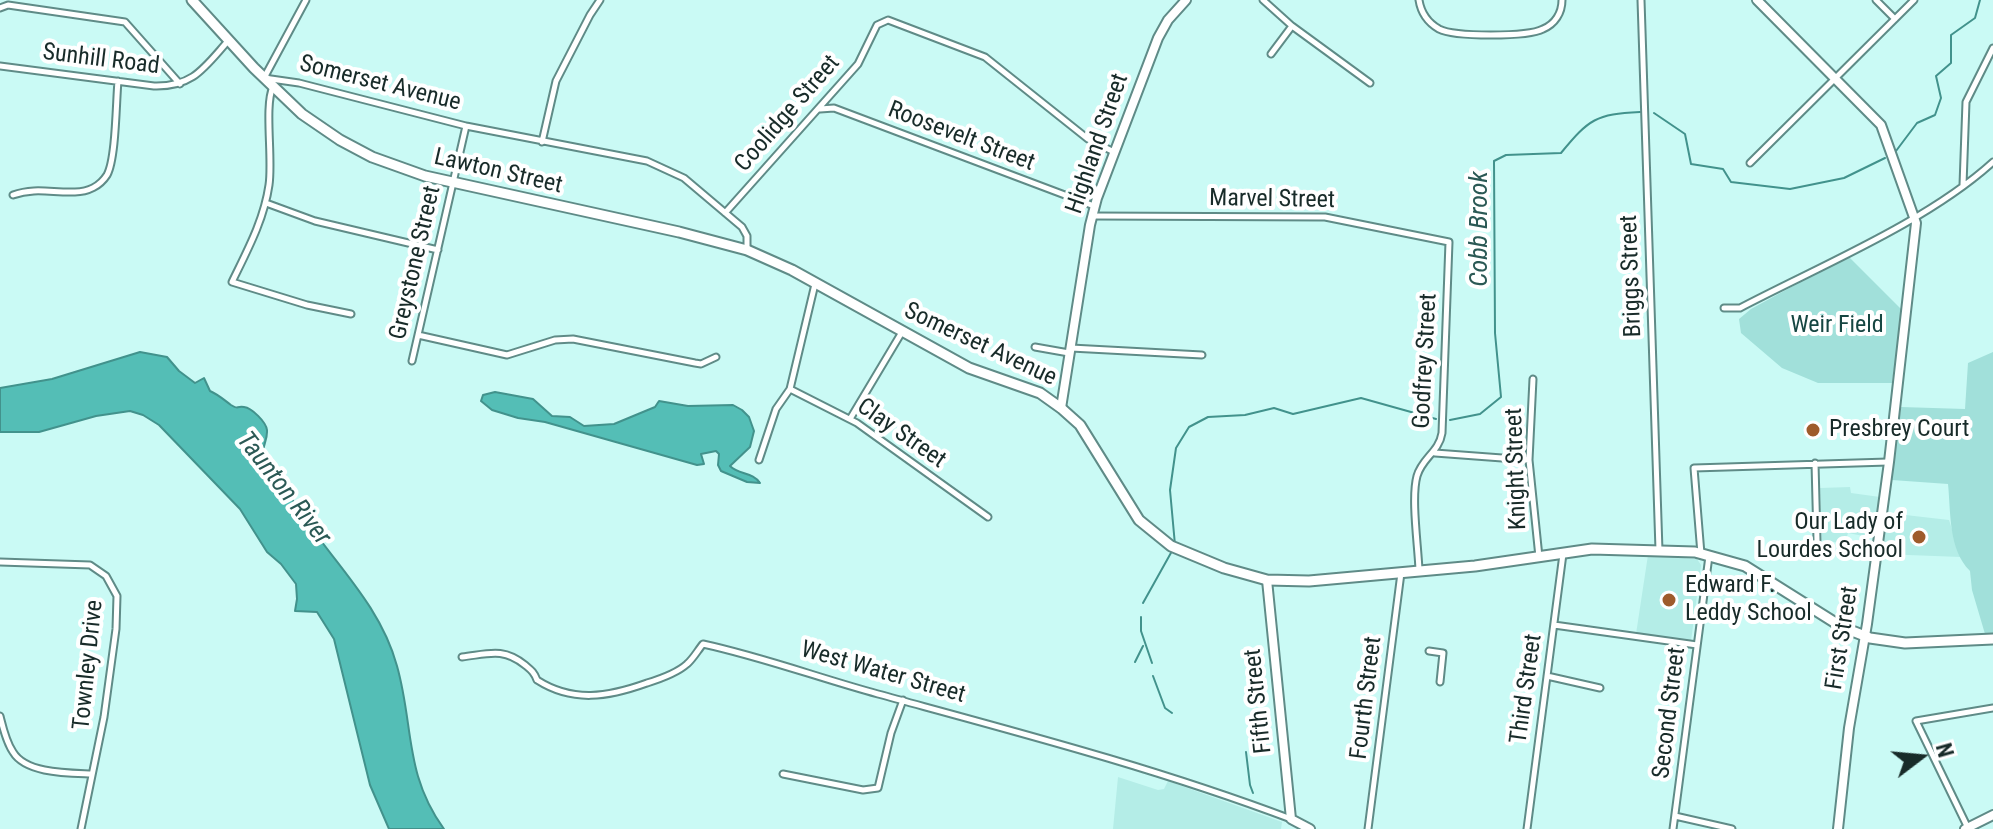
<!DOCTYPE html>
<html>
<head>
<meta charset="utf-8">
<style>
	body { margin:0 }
	#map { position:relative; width:1993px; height:829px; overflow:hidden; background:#cafaf5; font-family:"Roboto Condensed",sans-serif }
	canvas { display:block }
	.north { position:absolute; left:1881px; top:717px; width:80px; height:80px; -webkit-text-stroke:6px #fff; paint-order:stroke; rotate:74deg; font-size:22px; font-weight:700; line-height:32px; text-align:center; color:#182b29 }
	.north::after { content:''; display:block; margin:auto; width:28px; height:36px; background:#182b29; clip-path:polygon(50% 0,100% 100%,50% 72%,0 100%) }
</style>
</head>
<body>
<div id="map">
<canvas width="1993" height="829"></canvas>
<div class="north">N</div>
</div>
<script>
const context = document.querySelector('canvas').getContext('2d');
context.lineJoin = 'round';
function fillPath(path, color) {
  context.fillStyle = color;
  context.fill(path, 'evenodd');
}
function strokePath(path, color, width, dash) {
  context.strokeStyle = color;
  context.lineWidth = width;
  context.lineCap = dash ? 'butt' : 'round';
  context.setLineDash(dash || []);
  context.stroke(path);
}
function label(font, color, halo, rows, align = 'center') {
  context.font = font + ' "Roboto Condensed",sans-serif';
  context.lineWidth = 8;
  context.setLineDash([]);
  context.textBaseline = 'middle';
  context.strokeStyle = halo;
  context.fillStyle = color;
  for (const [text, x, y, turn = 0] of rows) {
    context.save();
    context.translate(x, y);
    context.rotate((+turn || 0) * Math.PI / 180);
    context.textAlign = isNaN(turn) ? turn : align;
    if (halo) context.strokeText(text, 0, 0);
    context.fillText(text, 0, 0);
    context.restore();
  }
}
fillPath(new Path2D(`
	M 1850,487 L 1851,493 L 1880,497 L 1874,538 L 1848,533 L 1845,544 L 1822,540 L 1820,488 Z
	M 1888,513 L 1949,520 L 1961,557 L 1882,554 Z
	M 1648,555 L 1697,559 L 1701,565 L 1691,641 L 1636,634 Z
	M 1118,777 L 1158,790 L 1164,789 L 1168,781 L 1282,822 L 1281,829 L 1113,829 Z`), '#b4ede7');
fillPath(new Path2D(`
	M 1848,256 L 1902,310 L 1892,383 L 1818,383 L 1782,368 L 1741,333 L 1739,319 L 1751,309 Z
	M 1993,352 L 1993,633 L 1985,634 L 1972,590 L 1970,571 C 1948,549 1951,512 1948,484 L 1892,480 L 1901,407 L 1965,409 L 1968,363 Z`), '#a1e0da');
const water = new Path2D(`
	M 140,352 L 167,357 L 179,371 L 195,383 L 204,378 L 210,391 C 219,395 224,400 231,405 C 239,410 235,406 244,407 C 252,408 266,422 267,430 C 268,442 259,449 265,462 C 280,473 287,491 296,506 C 330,559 380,603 397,666 C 414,726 404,774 444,829 L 389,829 L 370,785 L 334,639 L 317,612 L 295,611 L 297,599 L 296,584 L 281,564 L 267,552 L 240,509 L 159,425 L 143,415 L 130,411 L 96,416 L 39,432 L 0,432 L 0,388 L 52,379 Z
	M 495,392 L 533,399 L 552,416 L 570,417 L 584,426 L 614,424 L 655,407 L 659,401 L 688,406 L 733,405 L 742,410 L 749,417 L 754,431 L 750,447 L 730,466 C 739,475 753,472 760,483 L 747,482 L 721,471 L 718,465 L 719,454 L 716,451 L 701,454 L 704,464 L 697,465 L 545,422 L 518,418 L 492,410 L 481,401 L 483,395 Z`);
fillPath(water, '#54beb6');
strokePath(water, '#42928c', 2);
strokePath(new Path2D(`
	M 1654,113 L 1685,134 L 1691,164 L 1723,169 L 1731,182 L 1790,189 L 1844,178 L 1885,158
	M 1896,151 L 1917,123 L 1935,115 L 1941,98 L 1936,76 L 1951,63 L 1951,35 L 1975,18 L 1980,0
	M 1450,420 L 1480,414 L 1501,397 L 1495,333 L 1494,161 L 1506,155 L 1561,153 C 1589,119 1596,114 1640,112
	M 1175,545 L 1170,490 L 1176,448 L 1189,427 L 1208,417 L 1245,415 L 1274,408 L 1293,414 L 1361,398 L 1436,419
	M 1143,603 L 1172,551
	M 1141,617 L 1141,631 L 1152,663
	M 1135,662 L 1143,646
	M 1153,676 L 1165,708 L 1172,713
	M 1246,752 L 1250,785 L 1253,793`), '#42928c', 2);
const street = new Path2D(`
	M 306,0 L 264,78 L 299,83 L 466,126 L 647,161 L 684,178 L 742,227 L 747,236 L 747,250
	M 1263,0 L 1292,26 L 1370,83
	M 1419,0 C 1421,13 1427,22 1439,29 C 1454,37 1528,37 1543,29 C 1555,24 1562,13 1562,0
	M 1641,0 L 1659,550
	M 1876,0 L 1895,19
	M 0,8 L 8,5 L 125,22 L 180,84
	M 1271,54 L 1292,26
	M 0,66 L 154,86 C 193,87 204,68 228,41
	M 273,87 C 264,105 273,159 269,185 C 264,220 247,251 232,282 L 307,305 L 351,314
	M 820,109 L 834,108 L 1094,206
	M 542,142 L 556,81 L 590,15 L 600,0
	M 1750,163 L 1914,0
	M 1963,185 L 1966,102 L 1993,48
	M 13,195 C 35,187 53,193 75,192 C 88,192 100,186 107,175 C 116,159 116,102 118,81
	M 266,203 L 315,221 L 438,250
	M 725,213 L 858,64 L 877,25 L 888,20 L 985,57 L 1088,139 L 1114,152
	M 1092,216 L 1325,217 L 1449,242 L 1442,433 C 1439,452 1422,458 1417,476 C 1411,498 1418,545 1419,570
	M 1724,308 L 1740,308 C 1820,266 1927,222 1993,162
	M 418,335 L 507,355 L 555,340 L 573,339 L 695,363 L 701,364 L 716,357
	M 1035,347 L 1069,353
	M 1071,348 L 1202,355
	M 412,361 L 466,126
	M 1533,379 L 1529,460 L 1539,557
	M 790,389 L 857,423 L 988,517
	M 850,419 L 902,332
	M 1435,453 L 1529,460
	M 759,460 L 776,409 L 790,389 L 815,284
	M 1815,463 L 1817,540
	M 1701,554 L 1694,468 L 1888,462
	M 0,562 L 90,565 L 106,576 L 117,596 L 116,629 L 104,717 L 81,829
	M 1554,625 L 1697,645
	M 1429,651 L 1443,653 L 1440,682
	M 462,657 C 488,654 503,647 525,665 C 531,670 534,672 537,680 C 573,703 608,697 647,683 C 660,679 677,673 687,664 C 693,659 698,650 703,644 C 763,657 819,678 878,694 C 1017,732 1156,768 1291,819
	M 1547,676 L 1600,688
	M 0,716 C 3,728 6,742 13,752 C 26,774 70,773 92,774
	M 783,774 L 863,790 L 878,788 L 891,733 L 903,700
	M 1675,816 L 1732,829
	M 1968,828 L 1916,721 L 1993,708
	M 1368,829 L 1401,573
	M 1527,829 L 1563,554
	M 1673,829 L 1709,556`);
const secondary = new Path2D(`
	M 1757,0 L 1881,125 L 1916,223 L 1889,462 L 1867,624 L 1849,728 L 1838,829
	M 1061,408 L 1090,225 L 1097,198 L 1158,38 L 1168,20 L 1186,0
	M 1267,580 L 1291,819 L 1310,829
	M 1965,829 L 1993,815`);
const primary = new Path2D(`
	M 192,0 L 254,68 L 302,114 L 340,140 L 372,157 L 425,176 L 679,232 L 747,250 L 792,270 L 969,368 L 1040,393 L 1061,408 L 1080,425 L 1139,520 L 1171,546 L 1224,568 L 1267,580 L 1309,581 L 1475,566 L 1592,549 L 1695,552 L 1745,566 L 1842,627 L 1870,638 L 1905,643 L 1993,639`);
strokePath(street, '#5f8b87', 9);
strokePath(secondary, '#5f8b87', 12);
strokePath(primary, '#5f8b87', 13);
strokePath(street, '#fff', 5);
strokePath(secondary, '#fff', 8);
strokePath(primary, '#fff', 9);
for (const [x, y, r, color] of [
	[1813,430,8,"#9e5b2b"],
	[1919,537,8,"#9e5b2b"],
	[1669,600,8,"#9e5b2b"]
]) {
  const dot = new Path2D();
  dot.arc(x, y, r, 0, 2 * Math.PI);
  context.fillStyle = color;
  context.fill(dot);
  strokePath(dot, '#fff', 3);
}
label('24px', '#182b29', '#fff', [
	["Sunhill Road",101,60,7],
	["Somerset Avenue",380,84,14],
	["Coolidge Street",788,114,-49],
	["Roosevelt Street",961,137,21],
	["Highland Street",1098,144,-71],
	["Lawton Street",498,172,13],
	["Marvel Street",1272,200,1],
	["Greystone Street",416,263,-77],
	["Briggs Street",1632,276,-92],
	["Somerset Avenue",980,345,25],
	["Godfrey Street",1426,361,-87],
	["Clay Street",901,434,35],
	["Knight Street",1517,469,-92],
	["First Street",1843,638,-81],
	["Townley Drive",89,665,-84],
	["West Water Street",883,673,16],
	["Third Street",1527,689,-82],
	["Fourth Street",1367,698,-83],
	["Fifth Street",1259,701,-96],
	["Second Street",1670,713,-83]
]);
label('24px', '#164642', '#fff', [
	["Weir Field",1837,326]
]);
label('24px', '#182b29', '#fff', [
	["Presbrey Court",1829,430],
	["Our Lady of",1903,523,"right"],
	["Lourdes School",1903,551,"right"],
	["Edward F.",1685,586],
	["Leddy School",1685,614]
], 'left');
label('italic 26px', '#2b5955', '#fff', [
	["Cobb Brook",1480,229,-90],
	["Taunton River",283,489,52]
]);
</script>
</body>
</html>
